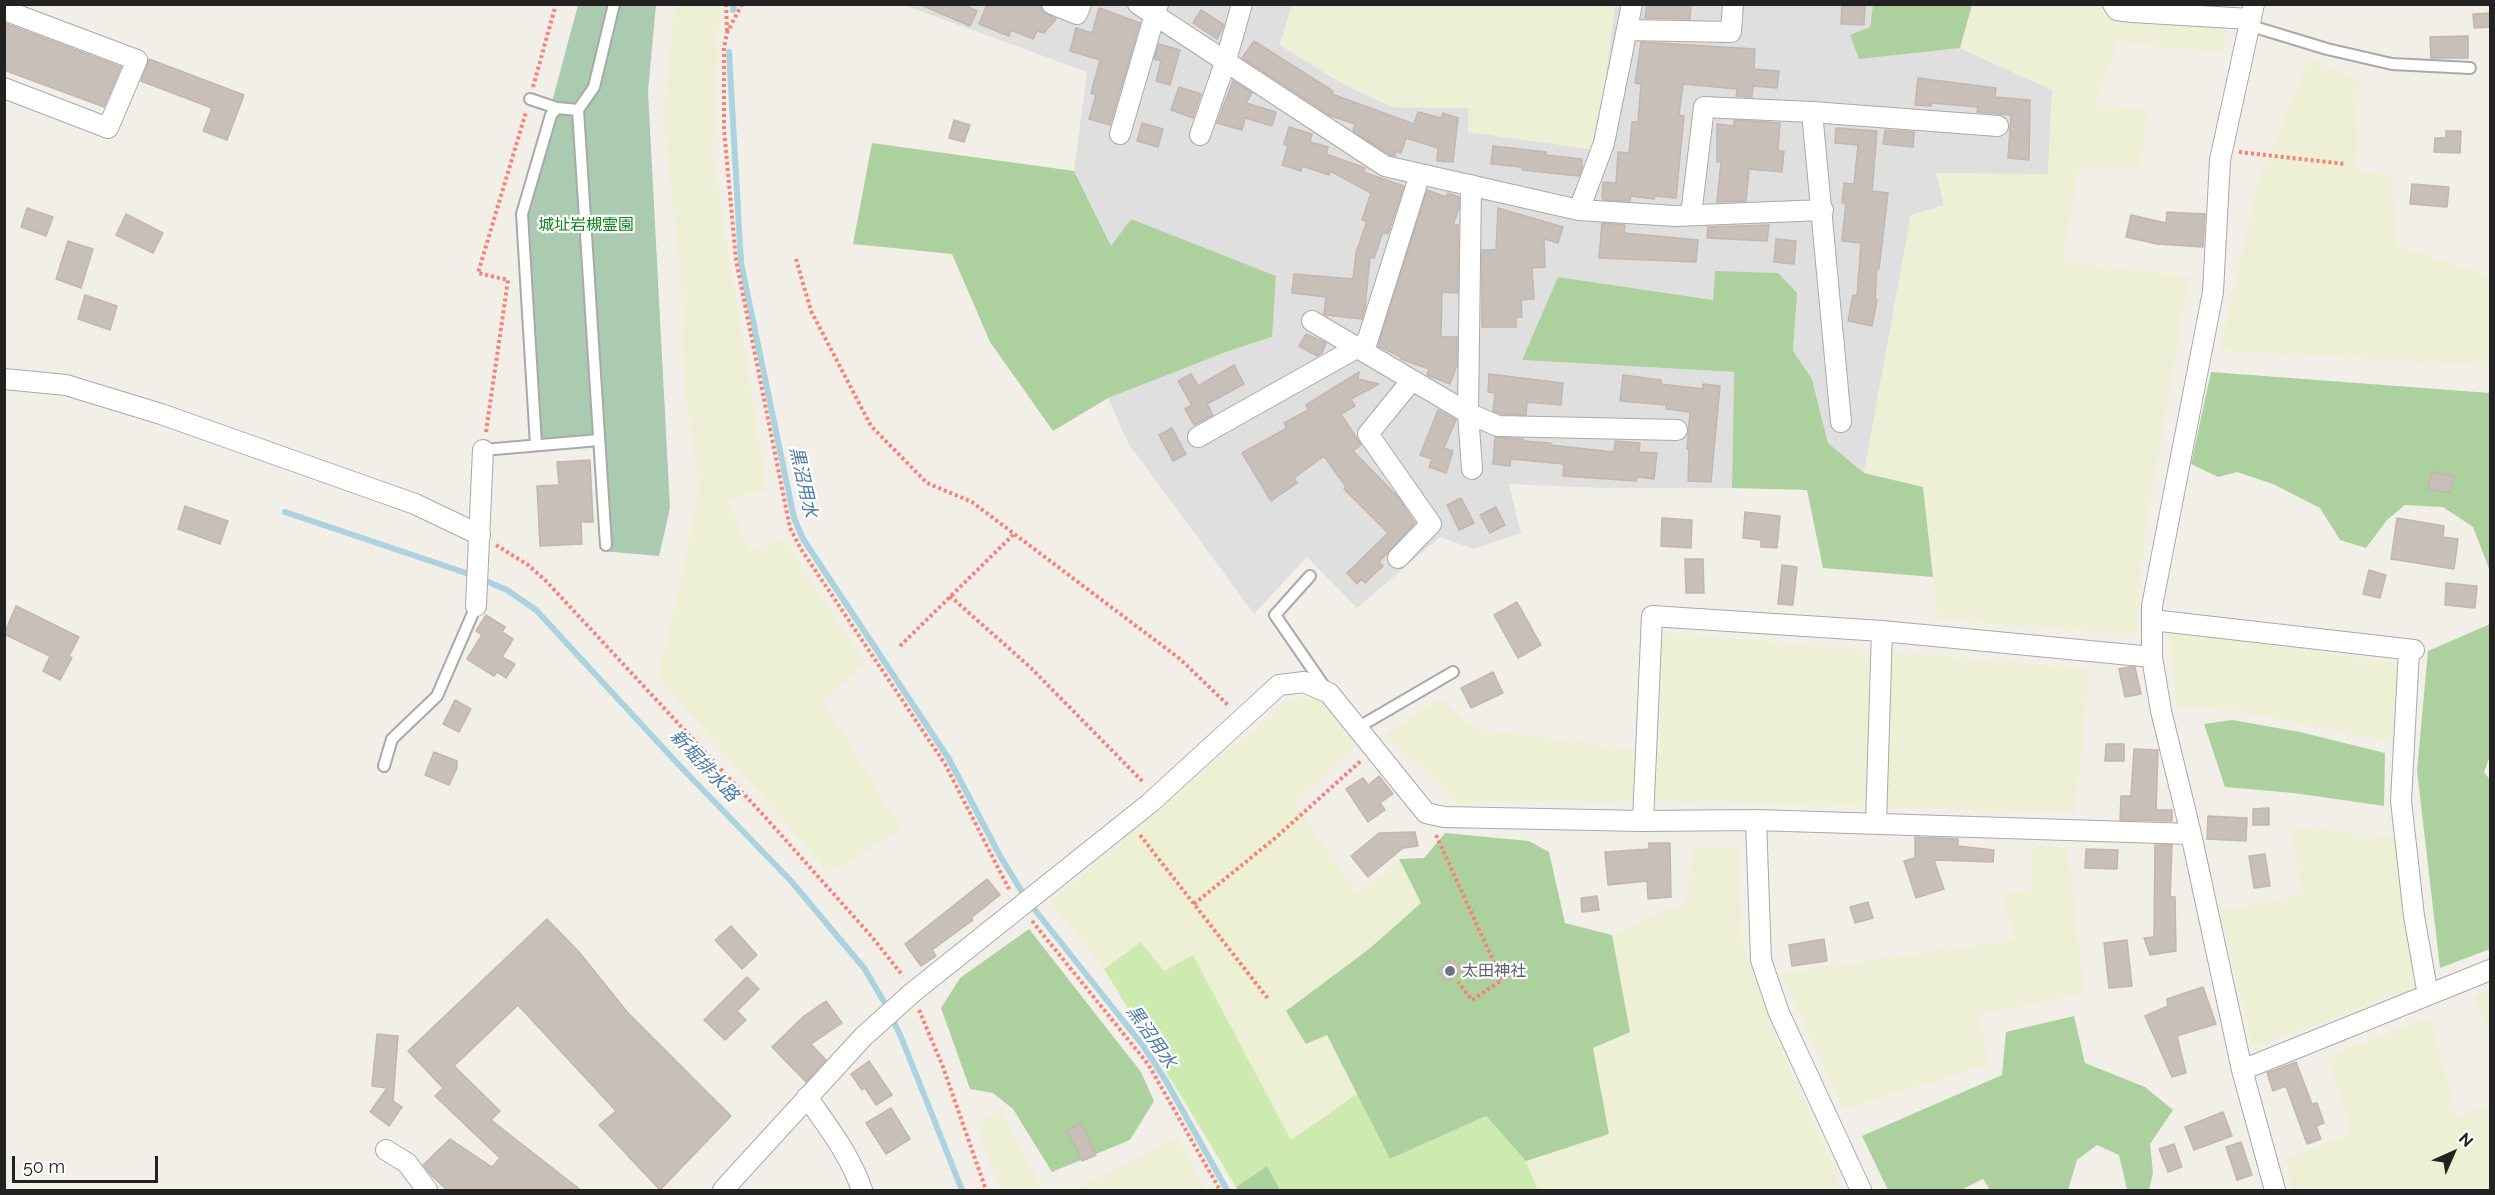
<!DOCTYPE html>
<html>
<head>
<meta charset="utf-8">
<style>
	body { margin:0 }
	#map { position:relative; width:2495px; height:1195px; overflow:hidden; background:#f2efe9; font-family:Raleway,sans-serif }
	canvas { display:block }
	.frame { position:absolute; inset:0; border:6px solid #222; pointer-events:none }
	.north { position:absolute; left:2423px; top:1123px; width:60px; height:60px; -webkit-text-stroke:4px #fff; paint-order:stroke; rotate:45deg; font-size:16px; font-weight:700; line-height:24px; text-align:center; color:#222 }
	.north::after { content:''; display:block; margin:auto; width:21px; height:27px; background:#222; clip-path:polygon(50% 0,100% 100%,50% 72%,0 100%) }
	.scale { position:absolute; left:12px; top:1156px; width:146px; height:27px; box-sizing:border-box; border:3px solid #222; border-top:0; padding-left:8px; font-size:18px; line-height:21px; white-space:nowrap; color:#222; -webkit-text-stroke:4px #fff; paint-order:stroke }
</style>
</head>
<body>
<div id="map">
<canvas width="2495" height="1195"></canvas>
<div class="frame"></div>
<div class="north">N</div>
<div class="scale">50 m</div>
</div>
<script>
const context = document.querySelector('canvas').getContext('2d');
context.lineJoin = 'round';
function fillPath(path, color) {
  context.fillStyle = color;
  context.fill(path, 'evenodd');
}
function strokePath(path, color, width, dash) {
  context.strokeStyle = color;
  context.lineWidth = width;
  context.lineCap = dash ? 'butt' : 'round';
  context.setLineDash(dash || []);
  context.stroke(path);
}
function label(font, color, halo, rows, align = 'center') {
  context.font = font + ' Raleway,"Noto Sans JP",sans-serif';
  context.lineWidth = 4.5;
  context.setLineDash([]);
  context.textBaseline = 'middle';
  context.strokeStyle = halo;
  context.fillStyle = color;
  for (const [text, x, y, turn = 0] of rows) {
    context.save();
    context.translate(x, y);
    context.rotate((+turn || 0) * Math.PI / 180);
    context.textAlign = isNaN(turn) ? turn : align;
    if (halo) context.strokeText(text, 0, 0);
    context.fillText(text, 0, 0);
    context.restore();
  }
}
fillPath(new Path2D(`
	M 904,5 L 1292,5 L 1280,45 L 1345,85 L 1393,107 L 1469,108 L 1468,132 L 1596,149 L 1615,5 L 1873,5 L 1870,28 L 1859,58 L 1960,48 L 2052,90 L 2048,174 L 1911,215 L 1864,473 L 1828,443 L 1812,379 L 1793,352 L 1796,293 L 1713,300 L 1558,277 L 1522,360 L 1734,372 L 1732,488 L 1603,488 L 1509,484 L 1521,533 L 1474,549 L 1440,537 L 1357,608 L 1307,557 L 1254,614 L 1128,443 L 1108,398 L 1234,349 L 1272,337 L 1111,247 L 1074,171 L 1087,72 Z`), '#e0dfdf');
fillPath(new Path2D(`
	M 675,5 L 720,5 L 713,153 L 767,489 L 728,500 L 749,550 L 785,539 L 866,664 L 823,700 L 901,829 L 830,874 L 658,677 L 687,553 L 699,489 L 683,373 L 681,283 L 663,117 Z
	M 1292,5 L 1615,5 L 1596,150 L 1468,132 L 1468,108 L 1393,107 L 1345,85 L 1280,45 Z
	M 1972,5 L 2234,5 L 2221,53 L 2118,42 L 2095,105 L 2147,109 L 2141,167 L 2079,169 L 2062,261 L 2189,277 L 2145,533 L 2136,635 L 1938,619 L 1923,487 L 1864,473 L 1911,215 L 1944,206 L 1936,173 L 2048,174 L 2052,90 L 1960,48 Z
	M 2309,59 L 2359,80 L 2357,170 L 2391,176 L 2398,246 L 2490,276 L 2490,366 L 2220,350 L 2258,181 Z
	M 2168,631 L 2397,663 L 2395,743 L 2233,710 L 2178,707 Z
	M 1660,632 L 2090,669 L 2075,813 L 1661,801 L 1457,804 L 1386,734 L 1440,698 L 1474,728 L 1660,753 Z
	M 1317,698 L 1357,745 L 1295,804 L 1358,893 L 1399,859 L 1421,903 L 1369,949 L 1327,1035 L 1357,1094 L 1291,1140 L 1193,955 L 1164,971 L 1141,942 L 1104,969 L 1051,902 L 1289,699 Z
	M 2292,827 L 2396,837 L 2418,987 L 2253,1048 L 2220,910 L 2301,895 Z
	M 2032,843 L 2068,849 L 2084,994 L 1979,1015 L 1988,1064 L 1843,1110 L 1781,973 L 2013,940 L 2003,894 L 2033,890 Z
	M 1739,847 L 1743,946 L 1777,1040 L 1836,1171 L 1840,1190 L 1538,1190 L 1526,1161 L 1609,1133 L 1593,1048 L 1630,1032 L 1612,935 L 1686,901 L 1693,849 Z
	M 2490,991 L 2490,1037 L 2474,996 Z
	M 2430,1017 L 2457,1117 L 2490,1104 L 2490,1190 L 2293,1190 L 2285,1158 L 2351,1134 L 2328,1056 Z
	M 1000,1111 L 1044,1190 L 1000,1190 L 975,1124 Z
	M 1177,1137 L 1206,1190 L 1076,1190 Z`), '#eef0d5');
fillPath(new Path2D(`
	M 1141,942 L 1164,971 L 1193,955 L 1291,1140 L 1357,1094 L 1390,1159 L 1486,1116 L 1526,1161 L 1538,1190 L 1280,1190 L 1267,1166 L 1236,1187 L 1104,969 Z`), '#cdebb0');
fillPath(new Path2D(`
	M 1873,5 L 1873,4 L 1972,5 L 1960,48 L 1859,59 L 1850,35 L 1870,27 Z
	M 872,143 L 1074,171 L 1111,246 L 1131,219 L 1276,276 L 1272,337 L 1234,349 L 1108,398 L 1053,431 L 990,342 L 952,254 L 853,244 Z
	M 1715,271 L 1778,273 L 1797,293 L 1793,351 L 1812,379 L 1828,443 L 1864,473 L 1923,487 L 1933,577 L 1823,568 L 1807,490 L 1732,488 L 1734,372 L 1522,360 L 1558,277 L 1713,300 Z
	M 2211,372 L 2490,393 L 2490,571 L 2473,527 L 2443,507 L 2405,505 L 2387,520 L 2366,548 L 2340,540 L 2320,508 L 2273,484 L 2237,472 L 2218,477 L 2191,464 Z
	M 2490,624 L 2490,756 L 2484,772 L 2490,780 L 2490,949 L 2440,968 L 2417,771 L 2428,651 Z
	M 2232,720 L 2300,732 L 2385,753 L 2384,806 L 2294,793 L 2225,787 L 2204,724 Z
	M 1445,833 L 1529,841 L 1549,852 L 1565,923 L 1612,935 L 1630,1032 L 1593,1048 L 1609,1134 L 1526,1161 L 1486,1116 L 1390,1159 L 1327,1035 L 1306,1044 L 1286,1011 L 1369,949 L 1421,903 L 1399,859 L 1424,858 Z
	M 1029,929 L 1141,1072 L 1154,1101 L 1130,1140 L 1052,1172 L 1013,1109 L 993,1093 L 970,1089 L 941,1008 L 960,978 Z
	M 2074,1016 L 2085,1063 L 2145,1087 L 2173,1110 L 2150,1144 L 2153,1173 L 2149,1190 L 2127,1190 L 2119,1155 L 2097,1145 L 2077,1160 L 2068,1190 L 1990,1190 L 1983,1179 L 1961,1190 L 1888,1190 L 1862,1136 L 2002,1075 L 2006,1032 Z
	M 1267,1166 L 1280,1190 L 1238,1190 L 1236,1187 Z`), '#add19e');
fillPath(new Path2D(`
	M 578,5 L 656,5 L 648,91 L 670,508 L 659,556 L 601,551 L 593,434 L 531,440 L 517,216 L 545,128 Z`), '#aacbaf');
strokePath(new Path2D(`
	M 733,10 L 734,4
	M 729,52 L 741,263 L 794,518 L 803,539 L 949,759 L 1000,856 L 1024,895
	M 285,512 L 472,575 L 507,590 L 536,610 L 678,764 L 791,881 L 864,968 L 886,1005 L 901,1037 L 962,1190
	M 1035,910 L 1144,1047 L 1166,1081 L 1227,1190`), '#aad3df', 6);
const building = new Path2D(`
	M 919,4 L 962,4 L 977,11 L 970,26 Z
	M 987,4 L 1040,4 L 1043,12 L 1056,19 L 1044,33 L 1037,31 L 1033,39 L 1011,30 L 1009,36 L 979,24 Z
	M 1647,4 L 1691,4 L 1690,19 L 1645,18 Z
	M 1842,4 L 1865,4 L 1864,25 L 1841,24 Z
	M 1099,8 L 1140,23 L 1110,125 L 1089,119 L 1096,95 L 1091,93 L 1100,60 L 1070,51 L 1076,28 L 1092,33 Z
	M 1201,10 L 1224,25 L 1217,39 L 1193,23 Z
	M 2490,13 L 2490,27 L 2474,28 L 2473,14 Z
	M 4,23 L 121,67 L 104,107 L 4,70 Z
	M 2468,36 L 2468,58 L 2431,58 L 2430,37 Z
	M 1254,41 L 1333,91 L 1332,94 L 1414,124 L 1418,112 L 1441,118 L 1443,113 L 1458,118 L 1453,162 L 1437,161 L 1438,148 L 1406,138 L 1401,153 L 1396,151 L 1395,156 L 1390,155 L 1353,131 L 1355,124 L 1331,116 L 1242,58 Z
	M 1641,42 L 1755,49 L 1754,69 L 1779,71 L 1777,88 L 1753,86 L 1752,97 L 1736,96 L 1737,89 L 1683,84 L 1679,115 L 1684,116 L 1676,198 L 1655,196 L 1654,199 L 1631,196 L 1630,201 L 1604,200 L 1602,198 L 1603,182 L 1616,183 L 1618,152 L 1629,153 L 1632,122 L 1638,122 L 1641,84 L 1635,83 Z
	M 1159,44 L 1180,50 L 1170,85 L 1156,81 L 1161,61 L 1154,59 Z
	M 149,59 L 244,95 L 227,140 L 203,131 L 212,108 L 141,81 Z
	M 1918,78 L 1996,88 L 1995,97 L 2030,100 L 2029,160 L 2008,158 L 2011,115 L 1977,112 L 1978,107 L 1931,103 L 1931,106 L 1915,105 Z
	M 1233,81 L 1252,93 L 1246,103 L 1276,112 L 1272,126 L 1245,118 L 1242,130 L 1217,123 Z
	M 1179,87 L 1201,94 L 1193,118 L 1171,110 Z
	M 954,120 L 970,125 L 964,142 L 949,138 Z
	M 1734,120 L 1780,123 L 1778,151 L 1784,151 L 1782,172 L 1749,169 L 1746,201 L 1717,202 L 1721,162 L 1717,162 L 1717,124 L 1734,126 Z
	M 1142,123 L 1163,129 L 1158,147 L 1137,141 Z
	M 1289,127 L 1312,134 L 1310,142 L 1328,147 L 1326,154 L 1365,168 L 1363,172 L 1404,186 L 1388,234 L 1383,232 L 1374,258 L 1370,257 L 1365,308 L 1362,319 L 1326,315 L 1324,314 L 1326,297 L 1292,293 L 1294,274 L 1353,279 L 1356,253 L 1367,221 L 1362,220 L 1371,193 L 1330,171 L 1329,175 L 1302,166 L 1301,171 L 1282,165 L 1288,146 L 1284,144 Z
	M 1836,128 L 1877,131 L 1872,191 L 1888,193 L 1879,269 L 1877,269 L 1875,299 L 1877,300 L 1872,326 L 1848,321 L 1853,295 L 1857,296 L 1861,243 L 1842,241 L 1846,203 L 1842,203 L 1844,183 L 1854,184 L 1858,145 L 1835,143 Z
	M 1885,130 L 1914,132 L 1913,147 L 1883,144 Z
	M 2446,131 L 2461,131 L 2460,153 L 2434,152 L 2435,138 L 2446,138 Z
	M 1493,146 L 1546,152 L 1546,155 L 1582,159 L 1582,168 L 1579,176 L 1522,170 L 1522,167 L 1491,164 Z
	M 2412,184 L 2449,187 L 2447,207 L 2410,204 Z
	M 1427,190 L 1446,197 L 1448,193 L 1459,197 L 1459,208 L 1453,225 L 1458,225 L 1458,293 L 1442,292 L 1441,337 L 1457,337 L 1457,365 L 1450,384 L 1427,375 L 1429,369 L 1401,359 L 1401,357 L 1378,346 Z
	M 27,208 L 53,217 L 46,236 L 21,227 Z
	M 1498,208 L 1563,227 L 1558,243 L 1544,239 L 1545,267 L 1532,268 L 1534,299 L 1521,300 L 1522,317 L 1516,317 L 1516,327 L 1482,327 L 1482,250 L 1496,250 Z
	M 2167,212 L 2205,214 L 2203,247 L 2157,244 L 2126,237 L 2131,215 L 2166,223 Z
	M 126,214 L 163,233 L 153,253 L 116,235 Z
	M 1602,223 L 1625,225 L 1624,233 L 1698,240 L 1696,262 L 1599,258 Z
	M 1769,225 L 1767,241 L 1707,238 L 1708,227 Z
	M 1776,239 L 1796,241 L 1794,264 L 1774,262 Z
	M 68,241 L 93,249 L 81,288 L 56,279 Z
	M 85,295 L 117,306 L 110,330 L 78,319 Z
	M 1306,334 L 1326,343 L 1322,353 L 1317,356 L 1299,346 Z
	M 1234,365 L 1244,384 L 1207,404 L 1213,415 L 1194,425 L 1185,409 L 1192,405 L 1178,381 L 1191,374 L 1198,386 Z
	M 1359,372 L 1358,379 L 1379,384 L 1351,399 L 1355,406 L 1341,414 L 1361,445 L 1353,451 L 1397,496 L 1415,523 L 1379,562 L 1383,566 L 1365,583 L 1361,579 L 1357,584 L 1347,573 L 1388,533 L 1344,489 L 1346,487 L 1324,456 L 1294,478 L 1297,483 L 1271,501 L 1242,453 L 1287,428 L 1284,423 L 1308,410 L 1306,405 Z
	M 1489,374 L 1563,383 L 1561,405 L 1527,402 L 1526,415 L 1501,414 L 1493,411 L 1495,393 L 1488,392 Z
	M 1623,375 L 1661,380 L 1661,384 L 1703,389 L 1703,384 L 1720,386 L 1711,482 L 1688,481 L 1689,449 L 1687,449 L 1690,412 L 1666,409 L 1666,405 L 1620,401 Z
	M 1438,410 L 1456,420 L 1444,448 L 1453,451 L 1446,473 L 1429,467 L 1432,459 L 1420,455 Z
	M 1172,428 L 1186,454 L 1173,461 L 1159,435 Z
	M 1495,437 L 1523,439 L 1523,441 L 1551,443 L 1550,445 L 1614,452 L 1615,441 L 1640,443 L 1639,452 L 1657,453 L 1654,479 L 1637,477 L 1636,481 L 1563,476 L 1564,464 L 1511,459 L 1510,466 L 1493,464 Z
	M 590,460 L 593,522 L 581,522 L 582,544 L 540,546 L 537,486 L 559,485 L 557,462 Z
	M 2432,472 L 2454,476 L 2450,493 L 2428,489 Z
	M 1461,498 L 1474,523 L 1459,530 L 1447,505 Z
	M 185,506 L 228,521 L 220,544 L 178,529 Z
	M 1496,507 L 1505,525 L 1490,533 L 1480,515 Z
	M 1745,512 L 1780,516 L 1777,548 L 1761,547 L 1761,540 L 1743,538 Z
	M 1662,518 L 1692,520 L 1691,548 L 1661,546 Z
	M 2397,518 L 2444,526 L 2443,537 L 2458,539 L 2454,569 L 2391,559 Z
	M 1685,559 L 1703,559 L 1704,593 L 1686,593 Z
	M 1782,565 L 1797,567 L 1793,605 L 1778,604 Z
	M 2369,570 L 2386,575 L 2380,598 L 2363,594 Z
	M 2446,583 L 2477,586 L 2475,608 L 2445,605 Z
	M 1517,602 L 1541,645 L 1518,658 L 1494,615 Z
	M 16,606 L 79,637 L 69,656 L 72,658 L 60,680 L 43,671 L 50,656 L 4,634 Z
	M 486,615 L 505,627 L 502,632 L 513,639 L 502,657 L 515,664 L 506,678 L 497,672 L 494,676 L 467,659 L 482,635 L 476,631 Z
	M 2129,667 L 2135,667 L 2141,694 L 2125,697 L 2119,669 Z
	M 1493,672 L 1503,693 L 1471,708 L 1461,688 Z
	M 455,700 L 471,709 L 459,732 L 443,724 Z
	M 2106,744 L 2124,744 L 2124,761 L 2105,761 Z
	M 2134,749 L 2158,750 L 2156,810 L 2172,810 L 2172,821 L 2120,820 L 2121,796 L 2131,796 Z
	M 434,752 L 457,761 L 457,768 L 449,785 L 425,775 Z
	M 1379,776 L 1393,794 L 1380,803 L 1385,810 L 1368,822 L 1346,789 L 1363,778 L 1368,785 Z
	M 2269,808 L 2269,825 L 2253,825 L 2253,809 Z
	M 2208,816 L 2247,818 L 2246,841 L 2207,839 Z
	M 1415,832 L 1418,846 L 1403,848 L 1368,877 L 1351,856 L 1379,833 Z
	M 1915,837 L 1958,839 L 1958,846 L 1994,850 L 1993,862 L 1934,860 L 1944,889 L 1916,898 L 1904,861 L 1915,858 Z
	M 1649,843 L 1670,843 L 1671,897 L 1648,899 L 1647,881 L 1608,885 L 1605,852 L 1649,849 Z
	M 2155,845 L 2172,845 L 2170,897 L 2175,897 L 2176,951 L 2150,955 L 2144,938 L 2154,937 Z
	M 2086,849 L 2118,850 L 2117,869 L 2085,868 Z
	M 2265,854 L 2270,886 L 2254,888 L 2249,856 Z
	M 987,879 L 1000,895 L 971,918 L 973,920 L 932,950 L 936,956 L 921,966 L 905,944 Z
	M 1597,896 L 1599,910 L 1582,912 L 1581,898 Z
	M 1868,902 L 1873,918 L 1855,923 L 1850,907 Z
	M 547,919 L 579,952 L 628,1013 L 731,1116 L 660,1190 L 599,1125 L 616,1111 L 518,1005 L 454,1066 L 500,1111 L 491,1120 L 582,1191 L 448,1191 L 433,1177 L 423,1165 L 450,1139 L 492,1167 L 500,1158 L 435,1096 L 443,1088 L 408,1051 Z
	M 731,926 L 757,955 L 742,969 L 715,940 Z
	M 1824,939 L 1827,961 L 1792,966 L 1789,945 Z
	M 2127,940 L 2132,986 L 2109,988 L 2104,943 Z
	M 1453,959 L 1462,971 L 1446,982 L 1438,970 Z
	M 747,977 L 759,989 L 737,1011 L 746,1020 L 725,1040 L 704,1020 Z
	M 2203,987 L 2216,1024 L 2177,1036 L 2186,1073 L 2172,1077 L 2145,1016 L 2168,1006 L 2167,999 Z
	M 826,1001 L 842,1023 L 811,1044 L 826,1060 L 806,1082 L 772,1047 L 804,1016 Z
	M 377,1034 L 398,1036 L 393,1101 L 402,1107 L 389,1126 L 370,1112 L 387,1088 L 372,1086 Z
	M 869,1061 L 892,1095 L 876,1105 L 865,1088 L 862,1090 L 851,1074 Z
	M 2296,1062 L 2312,1104 L 2317,1103 L 2324,1123 L 2316,1126 L 2321,1139 L 2307,1144 L 2286,1086 L 2273,1091 L 2267,1073 Z
	M 891,1108 L 910,1139 L 886,1154 L 866,1123 Z
	M 2223,1112 L 2232,1136 L 2194,1150 L 2185,1127 Z
	M 1081,1123 L 1096,1155 L 1082,1161 L 1067,1130 Z
	M 2241,1142 L 2252,1175 L 2237,1180 L 2226,1147 Z
	M 2174,1144 L 2182,1167 L 2168,1172 L 2159,1149 Z`);
fillPath(building, '#c7bfb8');
strokePath(building, '#c4b6ab', 1.5);
const service = new Path2D(`
	M 2248,25 L 2327,49 L 2392,64 L 2470,68
	M 530,99 L 557,108 L 578,110
	M 536,445 L 522,214 L 551,115 L 557,108
	M 483,450 L 599,440
	M 606,545 L 578,110 L 594,87 L 614,4
	M 1310,576 L 1275,615 L 1326,689
	M 1357,728 L 1453,672
	M 384,766 L 392,739 L 437,696 L 476,606`);
const minor = new Path2D(`
	M 1052,4 L 1077,14 L 1081,4
	M 1138,4 L 1385,166 L 1579,210 L 1675,216 L 1823,210
	M 2113,4 L 2117,10 L 2132,12 L 2250,19
	M 2254,4 L 2220,160 L 2213,292 L 2152,606 L 2152,657 L 2161,711 L 2191,834 L 2242,1070 L 2275,1190
	M 4,10 L 137,60 L 108,128 L 4,88
	M 1627,30 L 1731,32 L 1733,4
	M 1812,112 L 1841,422
	M 1120,134 L 1158,4
	M 1200,135 L 1226,60 L 1242,4
	M 1471,185 L 1468,413 L 1472,469
	M 1579,210 L 1604,143 L 1632,4
	M 1691,215 L 1704,107 L 1812,112 L 1998,126
	M 1312,321 L 1468,413 L 1498,426 L 1677,430
	M 4,379 L 66,385 L 161,414 L 415,504 L 480,535
	M 1198,437 L 1367,342 L 1420,174
	M 1398,558 L 1431,524 L 1368,434 L 1412,380
	M 476,606 L 483,450
	M 2152,620 L 2414,650
	M 2409,650 L 2401,801 L 2414,916 L 2428,995
	M 1756,820 L 1761,960 L 1779,1013 L 1861,1190
	M 1643,821 L 1652,616 L 1882,631 L 2152,657
	M 1876,823 L 1882,631
	M 2242,1070 L 2490,970
	M 807,1097 C 828,1127 850,1155 862,1190
	M 386,1150 L 407,1163 L 427,1190
	M 723,1190 L 863,1037 L 912,993 L 1150,803 L 1279,685 L 1304,682 L 1329,693 L 1426,813 L 1444,817 L 1643,821 L 1756,820 L 2191,834`);
strokePath(service, '#a9a9a9', 14);
strokePath(minor, '#a9a9a9', 22);
strokePath(new Path2D(`
	M 726,4 L 727,31
	M 742,4 L 727,33 L 724,48 L 724,129 L 736,260 L 790,528 L 801,549 L 945,764 L 1010,891
	M 533,87 L 556,4
	M 2239,152 L 2345,164
	M 796,259 L 811,311 L 871,426 L 927,483 L 972,502 L 1180,659 L 1229,706
	M 486,432 L 508,280 L 478,273 L 526,112
	M 496,545 L 528,565 L 547,582 L 766,818 L 872,937 L 903,976
	M 950,596 L 1031,668 L 1144,783
	M 900,646 L 1014,534
	M 1140,835 L 1269,1000
	M 1436,835 L 1502,980 L 1472,1000 L 1458,982
	M 1194,904 L 1274,839 L 1362,760
	M 1032,921 L 1148,1064 L 1220,1190
	M 919,1010 L 943,1067 L 986,1190`), '#fa8072', 4, [3, 3]);
strokePath(service, '#fff', 10);
strokePath(minor, '#fff', 20);
for (const [x, y, r, color] of [
	[1450,971,6,"#6b7280"]
]) {
  const dot = new Path2D();
  dot.arc(x, y, r, 0, 2 * Math.PI);
  context.fillStyle = color;
  context.fill(dot);
  strokePath(dot, '#fff', 2);
}
label('16px', '#0c8416', '#fff', [
	["城址岩槻霊園",586,225]
]);
label('16px', '#5b616d', '#fff', [
	["太田神社",1462,971]
], 'left');
label('italic 18px', '#4a7aab', '#fff', [
	["黒沼用水",803,482,77],
	["新堀排水路",704,766,47],
	["黒沼用水",1151,1037,55]
]);
</script>
</body>
</html>
